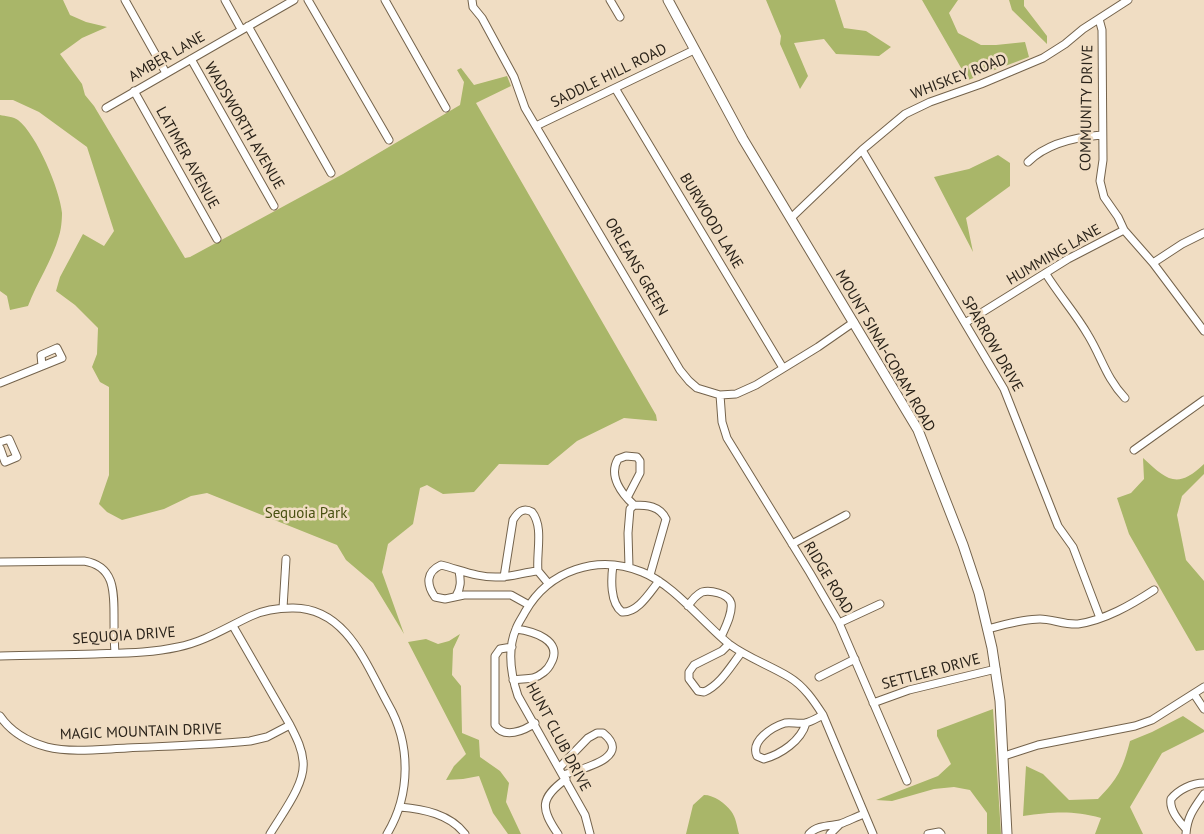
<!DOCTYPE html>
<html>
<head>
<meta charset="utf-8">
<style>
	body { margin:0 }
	canvas { display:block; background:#f0ddc3 }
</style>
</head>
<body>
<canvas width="1204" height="834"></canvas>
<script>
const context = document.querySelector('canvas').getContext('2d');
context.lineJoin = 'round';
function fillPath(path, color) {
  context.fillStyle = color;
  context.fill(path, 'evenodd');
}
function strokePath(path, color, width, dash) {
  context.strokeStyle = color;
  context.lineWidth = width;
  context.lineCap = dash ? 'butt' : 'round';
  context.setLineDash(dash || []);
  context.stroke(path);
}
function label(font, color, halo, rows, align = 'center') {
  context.font = font + ' "PT Sans",sans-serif';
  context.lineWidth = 5;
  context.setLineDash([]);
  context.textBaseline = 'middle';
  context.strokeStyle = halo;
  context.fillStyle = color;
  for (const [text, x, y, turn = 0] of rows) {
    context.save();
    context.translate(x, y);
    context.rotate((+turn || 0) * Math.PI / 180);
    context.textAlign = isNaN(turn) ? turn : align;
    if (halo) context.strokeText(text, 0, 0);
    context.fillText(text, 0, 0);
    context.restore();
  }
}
fillPath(new Path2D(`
	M 0,0 L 63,0 L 70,15 L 86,22 L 107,27 L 82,38 L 60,54 L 82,84 L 85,95 L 94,106 L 185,258 L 190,257 L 343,174 L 460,105 L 464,82 L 457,70 L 461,68 L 474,85 L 507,76 L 511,86 L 476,103 L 656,415 L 657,421 L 624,418 L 577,441 L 548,465 L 499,464 L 474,492 L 443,494 L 427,485 L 420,488 L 413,524 L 388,544 L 382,572 L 404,634 L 373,583 L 346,560 L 337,545 L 207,493 L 191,496 L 164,509 L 122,520 L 107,512 L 99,504 L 109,475 L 109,387 L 100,382 L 92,367 L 97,354 L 98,328 L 75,305 L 56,291 L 60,277 L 83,234 L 104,246 L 114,231 L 87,147 L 39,112 L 13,100 L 0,100 Z
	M 766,0 L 835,0 L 844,28 L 866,31 L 891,47 L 879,56 L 836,54 L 824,39 L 794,43 L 808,76 L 800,89 L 780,44 L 781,36 Z
	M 922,0 L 958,0 L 949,13 L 958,33 L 981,45 L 996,45 L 1025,42 L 1029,57 L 968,80 Z
	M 1009,0 L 1024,0 L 1024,6 L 1047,36 L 1047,44 L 1012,10 Z
	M 0,115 C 5,116 14,117 18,120 C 37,135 60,190 62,213 C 62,220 61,230 59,236 C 52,261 37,282 28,306 L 10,310 L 7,296 L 0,291 Z
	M 998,155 L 1010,163 L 1010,186 L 966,218 L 973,252 L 934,177 L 969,169 Z
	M 1143,458 C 1167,480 1177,490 1204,464 L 1204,474 L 1182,496 L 1177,515 L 1186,560 L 1204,581 L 1204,650 L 1196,651 L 1129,534 L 1117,498 L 1131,493 L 1144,479 Z
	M 460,634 L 453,649 L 452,675 L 461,686 L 462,733 L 479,740 L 480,757 L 500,771 L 509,783 L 506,802 L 521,834 L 508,834 L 493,813 L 479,776 L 463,779 L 446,780 L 454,766 L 466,754 L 408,642 L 426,639 L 438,644 L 449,641 Z
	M 993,709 L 1001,834 L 987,834 L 987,813 L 970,790 L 954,787 L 934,789 L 892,801 L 876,800 L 938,776 L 951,764 L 937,736 L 937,730 Z
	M 1183,716 L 1204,730 L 1204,732 L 1162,753 L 1130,807 L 1143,834 L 1095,834 L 1101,818 C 1072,810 1053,812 1023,816 L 1026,766 L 1043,774 L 1069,800 L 1098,799 C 1118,779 1123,768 1130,741 L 1152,732 Z
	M 704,795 C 714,795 725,803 731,811 C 736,817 737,827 739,834 L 686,834 L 693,805 Z`), '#a9b669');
const minor = new Path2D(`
	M 125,0 L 166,73
	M 225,0 L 241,29
	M 308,0 L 389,140
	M 385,0 L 446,108
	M 472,0 L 473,7 L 482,18 L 514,77 L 525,108 L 680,370 L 689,381 L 697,388 L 720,395 L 736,394 L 756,385 L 818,347 L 854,322
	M 610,0 L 620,17
	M 1099,19 L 1102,30 L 1103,160 L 1100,181 L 1104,197 L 1118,217 L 1124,230 L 1153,263 L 1204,331
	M 248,26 L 331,173
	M 191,59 L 274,206
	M 615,88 L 783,368
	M 134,91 L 217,239
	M 106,108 L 294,0
	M 536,126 L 694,50
	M 862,150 L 1004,389 L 1058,526 L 1073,547 L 1100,618
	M 1028,162 C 1047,143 1076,137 1102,135
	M 791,218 L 862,150 L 905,114 L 930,102 L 981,84 L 1043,58 L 1065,44 L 1083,29 L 1128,0
	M 1153,263 L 1182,244 L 1204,233
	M 1046,274 C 1059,295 1076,314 1088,335 C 1102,358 1106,378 1125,398
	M 965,323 L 1068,259 L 1124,230
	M 0,383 L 62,358 L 57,348 L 41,355 L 42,366
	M 720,395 L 722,422 L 727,438 L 810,573 L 839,623 L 907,781
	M 0,442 L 9,439 L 17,457 L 5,462 L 0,448
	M 1134,450 L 1204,400
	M 627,498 L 640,473 L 640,461 L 637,457 L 626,456 L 618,459 C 608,476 622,494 634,505
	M 792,544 L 846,515
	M 0,562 L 84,561 C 115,566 114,592 114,617 C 114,629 114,641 115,653
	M 613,565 C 611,579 610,603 622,612 C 638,613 650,592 659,581
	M 629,567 L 628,533 L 630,509 L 634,505 C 647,505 660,506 666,519 L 650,575
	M 538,571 L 548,583
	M 504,577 L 513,520 C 518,512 523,507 532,512 C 544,527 536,553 538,571
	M 456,596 C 461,588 461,581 459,571
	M 529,605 L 511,595 L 464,595 L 445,599 L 435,597 C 426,584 426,572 441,565 C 461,570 478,578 499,577 C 512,577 525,572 538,571
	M 688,606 C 692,600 696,595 702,592 C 710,590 728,593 731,603 C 733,613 725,628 721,637
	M 283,608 L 286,559
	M 839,623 L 880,604
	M 233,626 L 290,725 C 296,737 302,748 303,761 C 306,784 281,815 270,834
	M 987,629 C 1004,625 1022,619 1040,619 C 1052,619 1065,625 1078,624 C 1105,620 1131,605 1154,590
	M 729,644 L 722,651 L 694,665 L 689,672 L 689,679 L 698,691 L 704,692 C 721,684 730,667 741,653
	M 512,647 L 500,649 L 495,656 L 495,725 C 504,739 524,731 535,723
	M 0,656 C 32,655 63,655 95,654 C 123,653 151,653 178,647 C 204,642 227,627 251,616 C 264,610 278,608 292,608 C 346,607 366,664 388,704 C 411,744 411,794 387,834
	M 819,677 L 855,659
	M 513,680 C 519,679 527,679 533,678 C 540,676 548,670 551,663 C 564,640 532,631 516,629
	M 1194,694 L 1204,709
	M 873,703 L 909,690 L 996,669
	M 0,716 C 11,732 29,742 47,747 C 70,753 103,749 127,748 C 168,746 209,745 250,741 L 267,737 L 290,725
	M 806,723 C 801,741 781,754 764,759 L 757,756 C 750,741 772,727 785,723 C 791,722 798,724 805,723 C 811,722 817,718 823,715
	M 1004,756 L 1038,745 L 1135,726 L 1152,720 L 1204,687
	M 559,768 L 588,738 L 597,733 L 603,733 C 634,758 580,769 563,775
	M 400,807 C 423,809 450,814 465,834
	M 1186,829 C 1179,821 1169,810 1171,799 C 1178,790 1192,783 1204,783
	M 558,834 C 540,808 540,798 566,779
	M 590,834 L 585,815 L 518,696 C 511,675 507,650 516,629 C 518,623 522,618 525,612 C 549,570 597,554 642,572 C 673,584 703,623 729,644 C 748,658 769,665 789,677 C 804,686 814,701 823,715 L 873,834
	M 809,834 C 817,825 830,826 840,824 C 848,821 856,817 864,814
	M 830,834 L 840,824
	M 928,834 L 939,832 L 941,834
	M 1186,834 C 1187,817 1194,808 1204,794`);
const major = new Path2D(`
	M 668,0 L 743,139 L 918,430 L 963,545 L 979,593 L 992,648 L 1000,701 L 1007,834`);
strokePath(minor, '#74634c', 9);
strokePath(major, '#74634c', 11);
strokePath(minor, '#fff', 7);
strokePath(major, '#fff', 9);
label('15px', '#2a231a', '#f0ddc3', [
	["AMBER LANE",167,57,-30],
	["SADDLE HILL ROAD",609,76,-26],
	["WHISKEY ROAD",959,77,-21],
	["COMMUNITY DRIVE",1087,108,-89],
	["WADSWORTH AVENUE",244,126,60],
	["LATIMER AVENUE",187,158,61],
	["BURWOOD LANE",711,221,59],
	["HUMMING LANE",1054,255,-30],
	["ORLEANS GREEN",636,267,60],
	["SPARROW DRIVE",992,344,60],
	["MOUNT SINAI-CORAM ROAD",885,351,60],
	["RIDGE ROAD",828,578,59],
	["SEQUOIA DRIVE",124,636,-4],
	["SETTLER DRIVE",931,672,-15],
	["MAGIC MOUNTAIN DRIVE",141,732,-2],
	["HUNT CLUB DRIVE",558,737,62]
]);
label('15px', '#485011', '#f0ddc3', [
	["Sequoia Park",306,514]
]);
</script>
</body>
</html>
